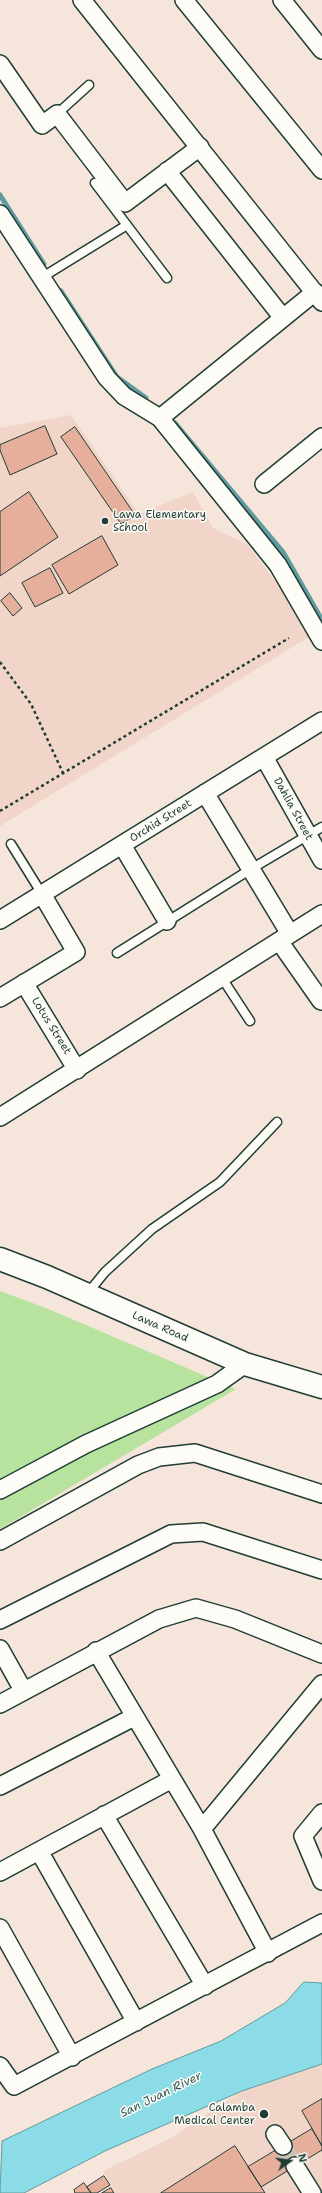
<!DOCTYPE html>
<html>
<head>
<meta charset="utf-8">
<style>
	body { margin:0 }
	#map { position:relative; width:322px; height:2193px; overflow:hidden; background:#f6e5db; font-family:"Shantell Sans",sans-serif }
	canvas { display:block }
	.north { position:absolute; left:270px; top:2141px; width:40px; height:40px; -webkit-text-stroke:3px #fdfcf7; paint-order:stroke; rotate:76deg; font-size:11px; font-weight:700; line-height:16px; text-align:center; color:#1f3d34 }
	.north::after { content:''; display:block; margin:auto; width:14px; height:18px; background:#1f3d34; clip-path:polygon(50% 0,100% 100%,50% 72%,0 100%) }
</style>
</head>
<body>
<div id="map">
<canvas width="322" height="2193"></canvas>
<div class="north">N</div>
</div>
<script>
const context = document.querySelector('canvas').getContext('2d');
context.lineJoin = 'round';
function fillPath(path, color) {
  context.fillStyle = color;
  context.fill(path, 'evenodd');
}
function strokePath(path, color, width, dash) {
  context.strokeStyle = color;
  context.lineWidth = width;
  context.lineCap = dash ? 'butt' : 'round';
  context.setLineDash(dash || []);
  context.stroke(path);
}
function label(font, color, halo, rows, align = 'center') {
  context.font = font + ' "Shantell Sans",sans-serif';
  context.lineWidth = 3;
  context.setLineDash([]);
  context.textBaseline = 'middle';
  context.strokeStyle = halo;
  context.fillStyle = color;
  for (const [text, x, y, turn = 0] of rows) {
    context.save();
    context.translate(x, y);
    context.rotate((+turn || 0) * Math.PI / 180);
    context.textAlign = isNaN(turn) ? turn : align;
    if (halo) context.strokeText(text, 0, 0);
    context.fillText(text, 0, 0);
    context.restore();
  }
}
fillPath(new Path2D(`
	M 71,415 L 139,514 L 193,492 L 213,528 L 248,545 L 280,588 L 309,637 L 0,826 L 0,428 Z
	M 322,2064 L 322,2193 L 116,2193 L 103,2171 L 171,2138 L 242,2091 Z`), '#f1d5c8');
fillPath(new Path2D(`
	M 0,1291 L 46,1308 L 236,1389 L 0,1529 Z`), '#b8e39f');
const water = new Path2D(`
	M 304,1982 L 322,1983 L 322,2064 L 242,2091 L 105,2151 L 24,2193 L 0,2193 L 2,2141 L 152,2069 L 221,2041 L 285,2003 Z`);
fillPath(water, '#8bdce6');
strokePath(water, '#609c9f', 1);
strokePath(new Path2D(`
	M 0,195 L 44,264
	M 61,291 L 117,377 L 146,398
	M 175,423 L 283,552 L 322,620`), '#609c9f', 5);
const building = new Path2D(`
	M 45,426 L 57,454 L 10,475 L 0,450 L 0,445 Z
	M 75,427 L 135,515 L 121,524 L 61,437 Z
	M 29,492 L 58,537 L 0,576 L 0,512 Z
	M 102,536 L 118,565 L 69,594 L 52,565 Z
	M 50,568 L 63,593 L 35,607 L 22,583 Z
	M 10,593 L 22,608 L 13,616 L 1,601 Z
	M 322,2099 L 322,2146 L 302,2111 Z
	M 312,2129 L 322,2146 L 322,2150 L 261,2187 L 248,2167 Z
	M 235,2146 L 265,2193 L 161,2193 Z
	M 104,2176 L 110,2185 L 97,2193 L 91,2193 L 87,2187 Z
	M 84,2183 L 91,2193 L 75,2193 L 74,2190 Z
	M 111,2188 L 114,2193 L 102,2193 Z`);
fillPath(building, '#e6af9b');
strokePath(building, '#1f3d34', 1);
strokePath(new Path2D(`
	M 283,2146 L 295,2166`), '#cbc3ba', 17, [17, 8]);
const lane = new Path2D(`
	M 57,114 L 89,85
	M 95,183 L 167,278
	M 41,278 L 127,225
	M 11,844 L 42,894
	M 117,953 L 251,869 L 322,827
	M 222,978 L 250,1021
	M 87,1294 L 105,1272 L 152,1229 L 220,1182 L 277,1122`);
const street = new Path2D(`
	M 82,0 L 322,302
	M 184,0 L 322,170
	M 282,0 L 322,50
	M 0,64 L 42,125 L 57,114 L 125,203 L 200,147
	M 167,171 L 283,318
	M 0,214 L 107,378 L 124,396 L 160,418 L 278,565 L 322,641
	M 160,418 L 315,292
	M 264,484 L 322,437
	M 264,757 L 322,860
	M 205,793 L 290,934
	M 122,845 L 167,921
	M 0,920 L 322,721
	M 279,941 L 321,1001
	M 24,983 L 77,1070
	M 0,998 L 76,952 L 42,894
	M 0,1117 L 322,914
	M 0,1490 L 86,1444 L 217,1384 L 245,1364
	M 0,1541 L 138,1465 L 159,1457 L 195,1453 L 322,1494
	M 0,1620 L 171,1534 L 203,1532 L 322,1570
	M 0,1649 L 23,1690
	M 96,1651 L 202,1829 L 268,1953
	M 0,1704 L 159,1619 L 196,1608 L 235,1619 L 322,1654
	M 0,1786 L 134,1717
	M 322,1813 L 303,1836 L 322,1881
	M 104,1815 L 205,1986
	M 202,1829 L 322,1684
	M 39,1851 L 136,2022
	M 0,1872 L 172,1779
	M 0,1928 L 72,2057
	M 0,2066 L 14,2086 L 322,1923
	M 275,2134 L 283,2146
	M 295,2166 L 312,2193`);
const secondary = new Path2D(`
	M 0,1259 L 47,1277 L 245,1364 L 322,1387`);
strokePath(lane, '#1f3d34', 11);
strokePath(street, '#1f3d34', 20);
strokePath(secondary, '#1f3d34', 25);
strokePath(new Path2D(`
	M 0,662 L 31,704 L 63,773
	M 0,811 L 289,638`), '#1f3d34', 2.5, [3, 3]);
strokePath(lane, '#fdfcf7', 8);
strokePath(street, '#fdfcf7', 17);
strokePath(secondary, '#fdfcf7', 22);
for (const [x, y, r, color] of [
	[105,521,4,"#1f3d34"],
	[264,2114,5,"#1f3d34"]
]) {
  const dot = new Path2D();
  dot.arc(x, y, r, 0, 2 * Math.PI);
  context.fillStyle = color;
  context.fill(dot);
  strokePath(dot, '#fdfcf7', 1.5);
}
label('11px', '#1f3d34', '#fdfcf7', [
	["Lawa Elementary",113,515],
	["School",113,528],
	["Calamba",255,2108,"right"],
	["Medical Center",255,2121,"right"]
], 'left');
label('11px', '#1f3d34', '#fdfcf7', [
	["Dahlia Street",293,809,61],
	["Orchid Street",161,821,-32],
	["Lotus Street",51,1026,58],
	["Lawa Road",160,1327,24]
]);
label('italic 12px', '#355d58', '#fdfcf7', [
	["San Juan River",161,2095,-26]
]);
</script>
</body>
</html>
